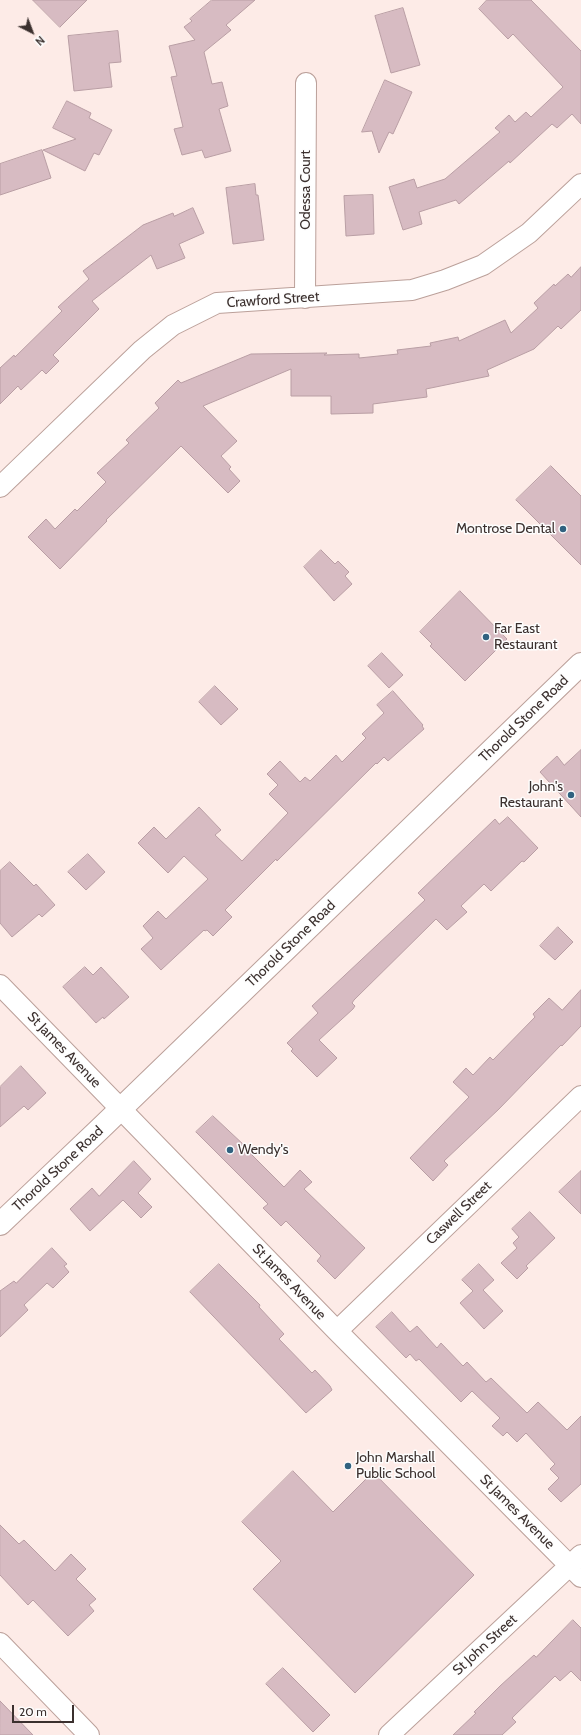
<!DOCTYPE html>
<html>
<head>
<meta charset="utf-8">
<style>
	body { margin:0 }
	#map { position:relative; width:581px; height:1735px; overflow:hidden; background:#fdebe7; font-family:Cabin,sans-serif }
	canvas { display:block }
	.north { position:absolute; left:12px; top:12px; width:40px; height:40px; -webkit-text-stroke:3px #fdfdfd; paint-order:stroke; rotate:138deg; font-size:11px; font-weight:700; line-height:16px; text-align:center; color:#3b302e }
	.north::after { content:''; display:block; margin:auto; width:14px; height:18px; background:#3b302e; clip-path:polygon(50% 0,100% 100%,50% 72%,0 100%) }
	.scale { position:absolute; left:12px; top:1705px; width:62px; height:18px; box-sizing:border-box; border:2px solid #3b302e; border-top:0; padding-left:5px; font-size:12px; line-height:14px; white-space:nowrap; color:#3b302e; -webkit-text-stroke:3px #fdfdfd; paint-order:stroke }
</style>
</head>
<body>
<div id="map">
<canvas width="581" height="1735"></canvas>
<div class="north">N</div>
<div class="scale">20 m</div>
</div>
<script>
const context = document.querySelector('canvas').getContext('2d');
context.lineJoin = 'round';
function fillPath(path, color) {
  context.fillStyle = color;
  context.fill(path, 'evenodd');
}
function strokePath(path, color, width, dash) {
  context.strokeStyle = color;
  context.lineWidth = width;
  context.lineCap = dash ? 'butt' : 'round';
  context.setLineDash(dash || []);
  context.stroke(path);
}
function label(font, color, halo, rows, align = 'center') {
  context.font = font + ' Cabin,sans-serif';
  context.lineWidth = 3;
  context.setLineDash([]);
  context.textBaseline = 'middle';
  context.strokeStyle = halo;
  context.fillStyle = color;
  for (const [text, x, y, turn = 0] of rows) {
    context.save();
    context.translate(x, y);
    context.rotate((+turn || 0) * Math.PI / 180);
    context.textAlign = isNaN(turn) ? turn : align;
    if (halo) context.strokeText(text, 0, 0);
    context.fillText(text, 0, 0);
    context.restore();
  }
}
const building = new Path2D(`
	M 33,0 L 87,0 L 60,27 Z
	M 212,0 L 255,0 L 226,25 L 231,30 L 204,52 L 212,84 L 222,82 L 228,106 L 219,109 L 231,151 L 205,158 L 202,150 L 182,155 L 174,129 L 183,127 L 171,77 L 177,76 L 169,46 L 195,40 L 184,27 L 192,21 L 190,19 Z
	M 487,0 L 531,0 L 581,51 L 581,124 L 572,114 L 557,128 L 552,124 L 510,163 L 509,161 L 459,204 L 456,200 L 419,212 L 422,224 L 403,230 L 389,187 L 414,179 L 417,188 L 445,179 L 500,132 L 495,128 L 509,115 L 515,122 L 526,112 L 531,117 L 563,87 L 513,34 L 508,39 L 479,9 Z
	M 403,8 L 420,65 L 391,73 L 375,16 Z
	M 118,31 L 121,62 L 109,63 L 112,87 L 74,91 L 68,36 Z
	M 385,80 L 412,92 L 393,134 L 389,132 L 379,153 L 372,131 L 362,132 Z
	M 67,101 L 91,113 L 89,118 L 112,130 L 99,155 L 94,153 L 85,171 L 43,150 L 76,139 L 53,128 Z
	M 42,150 L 51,178 L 0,195 L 0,164 Z
	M 255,184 L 256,195 L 258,195 L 264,240 L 233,244 L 226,188 Z
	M 373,195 L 374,234 L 346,236 L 344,196 Z
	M 193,208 L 204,233 L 179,244 L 185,258 L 157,269 L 151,255 L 92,301 L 99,309 L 53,355 L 59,361 L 46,374 L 42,370 L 21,390 L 18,386 L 0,404 L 0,368 L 14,355 L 15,357 L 62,311 L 58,307 L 89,279 L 83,271 L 143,225 L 173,213 L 174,216 Z
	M 581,267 L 581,310 L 561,329 L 558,326 L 534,349 L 487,370 L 489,376 L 426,389 L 427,397 L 373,404 L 373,413 L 331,414 L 331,396 L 291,396 L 291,369 L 203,406 L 237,441 L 221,456 L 231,467 L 229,469 L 240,481 L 228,493 L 181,446 L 106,520 L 107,521 L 60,569 L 28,537 L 46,519 L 55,529 L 75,509 L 77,511 L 106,482 L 97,473 L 129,443 L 126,440 L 159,408 L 155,403 L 178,380 L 181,383 L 251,354 L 327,353 L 324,355 L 359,354 L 359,358 L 398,354 L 397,350 L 431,346 L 430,343 L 458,337 L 459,341 L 505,320 L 511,333 L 538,308 L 534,303 L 554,284 L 555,286 L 568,274 L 571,277 Z
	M 551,466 L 581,496 L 581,565 L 516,500 Z
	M 321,550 L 335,564 L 338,561 L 349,572 L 345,576 L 352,584 L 334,601 L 304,567 Z
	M 460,591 L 507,639 L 465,681 L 430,646 L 432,644 L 420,632 Z
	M 382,653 L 403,675 L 389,688 L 368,666 Z
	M 215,686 L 238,709 L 221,725 L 199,702 Z
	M 393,691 L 423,725 L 422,726 L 424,729 L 388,761 L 384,757 L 377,764 L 376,763 L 277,861 L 276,859 L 225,910 L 232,917 L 213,936 L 207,930 L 205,931 L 204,930 L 161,970 L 141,949 L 153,938 L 143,926 L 158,911 L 166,919 L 208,879 L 184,856 L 168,873 L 138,843 L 154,827 L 166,839 L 199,807 L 221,830 L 215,835 L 242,861 L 288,813 L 269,794 L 278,785 L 267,774 L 280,761 L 300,782 L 305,777 L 310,781 L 336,755 L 342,762 L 366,738 L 362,734 L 384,713 L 377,705 Z
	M 581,750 L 581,817 L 540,772 L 557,756 L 564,765 Z
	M 508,817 L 538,848 L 524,862 L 522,861 L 491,891 L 484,884 L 461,906 L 467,912 L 447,930 L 436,919 L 354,1000 L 352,1003 L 355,1006 L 353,1009 L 319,1040 L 337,1058 L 317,1077 L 291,1051 L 293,1049 L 287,1043 L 318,1013 L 312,1006 L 425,900 L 418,893 L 495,819 L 499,824 Z
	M 88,854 L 105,872 L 86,890 L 68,872 Z
	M 10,862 L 34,886 L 36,884 L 55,905 L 42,917 L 39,914 L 12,937 L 0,923 L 0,871 Z
	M 558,927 L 573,942 L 555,960 L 540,946 Z
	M 85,967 L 93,975 L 101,967 L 129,997 L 104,1019 L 103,1017 L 96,1023 L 63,987 Z
	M 581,990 L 581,1026 L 562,1046 L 561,1045 L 499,1109 L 444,1161 L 448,1165 L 433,1181 L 410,1158 L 469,1097 L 453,1082 L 466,1068 L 473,1075 L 490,1057 L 493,1060 L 535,1017 L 533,1014 L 549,998 L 562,1010 Z
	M 21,1066 L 46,1093 L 28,1110 L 24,1106 L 0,1127 L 0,1087 Z
	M 213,1116 L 245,1146 L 244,1147 L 284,1187 L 300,1170 L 312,1182 L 304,1189 L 365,1248 L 335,1279 L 317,1261 L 321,1256 L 286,1221 L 281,1226 L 263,1208 L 268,1204 L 196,1132 Z
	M 134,1161 L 151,1179 L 138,1193 L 152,1207 L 141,1218 L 123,1200 L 90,1231 L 70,1209 L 92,1188 L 99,1196 Z
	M 581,1171 L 581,1214 L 559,1192 Z
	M 530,1212 L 555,1238 L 526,1266 L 528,1268 L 517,1279 L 501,1263 L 517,1248 L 513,1243 L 519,1237 L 512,1229 Z
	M 52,1248 L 67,1264 L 64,1266 L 69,1272 L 53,1288 L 47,1283 L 24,1305 L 28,1310 L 0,1337 L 0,1291 L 14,1281 L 16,1283 Z
	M 219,1264 L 260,1305 L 259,1307 L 284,1334 L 279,1339 L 312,1373 L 315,1370 L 330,1386 L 332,1390 L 306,1413 L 190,1292 Z
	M 479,1264 L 494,1280 L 483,1290 L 503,1311 L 484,1329 L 460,1303 L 473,1291 L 462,1280 Z
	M 392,1312 L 410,1332 L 417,1326 L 437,1348 L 441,1343 L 463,1366 L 467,1362 L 486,1382 L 491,1378 L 527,1413 L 538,1402 L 567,1430 L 581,1416 L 581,1484 L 561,1502 L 548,1489 L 559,1478 L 550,1469 L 555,1464 L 526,1433 L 517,1442 L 507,1432 L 503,1436 L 492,1426 L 500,1418 L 472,1391 L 461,1402 L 419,1359 L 416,1361 L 410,1354 L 406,1358 L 376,1327 Z
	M 293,1471 L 333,1512 L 373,1472 L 474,1575 L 355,1693 L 253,1589 L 281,1561 L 242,1522 Z
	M 0,1525 L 19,1544 L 24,1540 L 55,1571 L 71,1554 L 86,1569 L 76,1579 L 96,1599 L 89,1605 L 94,1611 L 68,1636 L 33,1600 L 28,1605 L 0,1575 Z
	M 573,1620 L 581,1628 L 581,1681 L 571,1671 L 560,1681 L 555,1676 L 512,1718 L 516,1722 L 502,1735 L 453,1735 L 476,1713 L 474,1712 L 500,1686 L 534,1655 L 536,1657 Z
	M 283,1668 L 330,1715 L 313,1732 L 266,1684 Z
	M 0,1701 L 33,1735 L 0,1735 Z`);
fillPath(building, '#d7bbc2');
strokePath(building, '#b99ea4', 1);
const minor = new Path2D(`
	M 305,298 L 306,83
	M 0,487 L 142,350 L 173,325 L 217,303 L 412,290 L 445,280 L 483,265 L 529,233 L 581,184
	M 0,985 L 337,1331 L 581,1577
	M 337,1331 L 581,1096
	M 0,1643 L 89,1735
	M 389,1735 L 581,1555`);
const major = new Path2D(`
	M 0,1224 L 103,1126 L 581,664`);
strokePath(minor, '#bba09a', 22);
strokePath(major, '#bba09a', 24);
strokePath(minor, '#fff', 20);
strokePath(major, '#fff', 22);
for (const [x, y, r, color] of [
	[563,529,4,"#316280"],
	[486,637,4,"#316280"],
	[571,795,4,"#316280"],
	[230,1150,4,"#316280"],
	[348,1466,4,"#316280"]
]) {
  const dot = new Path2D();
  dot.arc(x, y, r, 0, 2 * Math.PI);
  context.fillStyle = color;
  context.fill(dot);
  strokePath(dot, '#fdfdfd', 1.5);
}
label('14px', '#3b302e', '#fdfdfd', [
	["Odessa Court",306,190,-90],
	["Crawford Street",273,300,-4],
	["Thorold Stone Road",524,719,-44],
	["Thorold Stone Road",291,944,-44],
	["St James Avenue",64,1050,46],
	["Thorold Stone Road",58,1169,-43],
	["Caswell Street",459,1213,-44],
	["St James Avenue",289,1282,46],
	["St James Avenue",517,1512,45],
	["St John Street",485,1645,-43]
]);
label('14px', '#3b302e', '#fdfdfd', [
	["Montrose Dental",555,529,"right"],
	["Far East",494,629],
	["Restaurant",494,645],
	["John's",563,787,"right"],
	["Restaurant",563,803,"right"],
	["Wendy's",238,1150],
	["John Marshall",356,1458],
	["Public School",356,1474]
], 'left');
</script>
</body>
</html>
